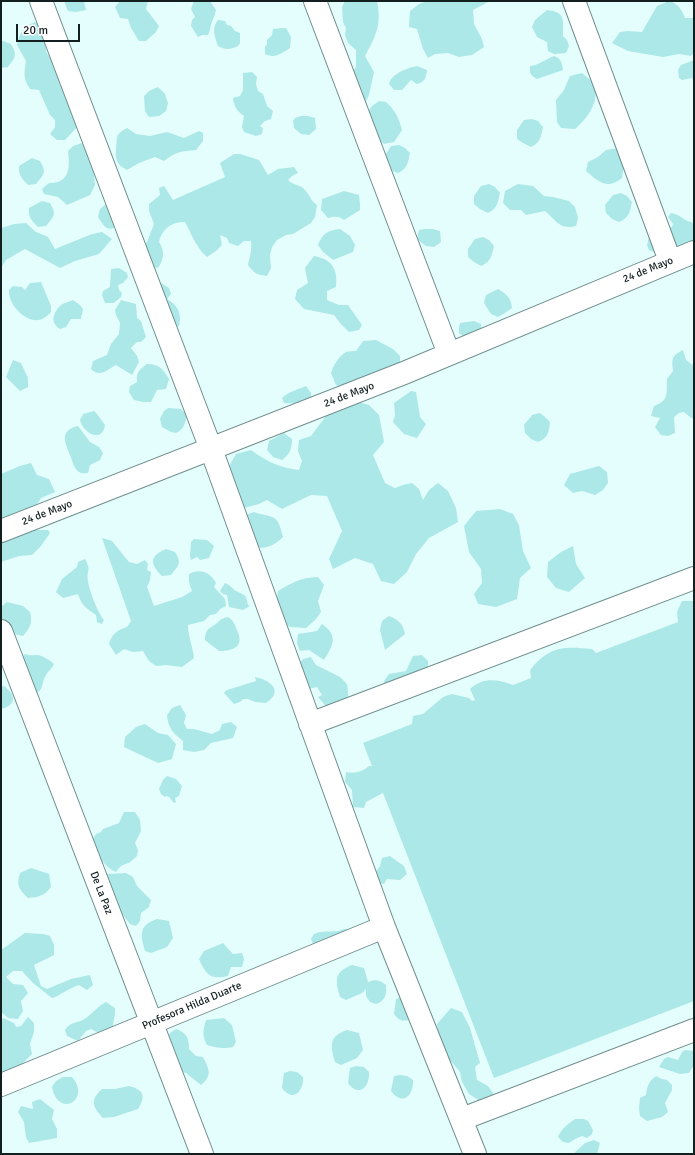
<!DOCTYPE html>
<html>
<head>
<meta charset="utf-8">
<style>
	body { margin:0 }
	#map { position:relative; width:695px; height:1155px; overflow:hidden; background:#e4fefd; font-family:Signika,sans-serif }
	canvas { display:block }
	.frame { position:absolute; inset:0; border:2px solid #131f1f; pointer-events:none }
	.scale { position:absolute; left:16px; top:24px; width:64px; height:18px; box-sizing:border-box; border:2px solid #131f1f; border-top:0; padding-left:5px; font-size:12px; line-height:14px; white-space:nowrap; color:#131f1f; -webkit-text-stroke:3px #fff; paint-order:stroke }
</style>
</head>
<body>
<div id="map">
<canvas width="695" height="1155"></canvas>
<div class="frame"></div>
<div class="scale">20 m</div>
</div>
<script>
const context = document.querySelector('canvas').getContext('2d');
context.lineJoin = 'round';
function fillPath(path, color) {
  context.fillStyle = color;
  context.fill(path, 'evenodd');
}
function strokePath(path, color, width, dash) {
  context.strokeStyle = color;
  context.lineWidth = width;
  context.lineCap = dash ? 'butt' : 'round';
  context.setLineDash(dash || []);
  context.stroke(path);
}
function label(font, color, halo, rows, align = 'center') {
  context.font = font + ' Signika,sans-serif';
  context.lineWidth = 3.5;
  context.setLineDash([]);
  context.textBaseline = 'middle';
  context.strokeStyle = halo;
  context.fillStyle = color;
  for (const [text, x, y, turn = 0] of rows) {
    context.save();
    context.translate(x, y);
    context.rotate((+turn || 0) * Math.PI / 180);
    context.textAlign = isNaN(turn) ? turn : align;
    if (halo) context.strokeText(text, 0, 0);
    context.fillText(text, 0, 0);
    context.restore();
  }
}
fillPath(new Path2D(`
	M 64,1 L 84,1 L 86,10 L 76,12 L 68,11 Z
	M 120,1 L 148,1 L 146,9 L 159,26 L 156,32 L 146,41 L 139,41 L 131,28 L 128,19 L 120,18 L 115,7 Z
	M 194,1 L 210,1 L 216,10 C 215,16 212,20 211,25 C 210,29 210,31 208,35 L 202,35 L 198,37 L 191,26 L 192,20 L 195,17 L 191,9 Z
	M 345,1 L 377,1 C 382,24 376,36 365,56 L 374,72 L 369,95 L 362,109 L 349,77 L 356,67 L 356,50 L 348,43 L 345,35 L 346,28 L 343,22 L 342,7 Z
	M 427,1 L 490,1 L 473,10 L 474,24 L 482,39 L 484,47 L 472,55 L 459,57 L 448,53 L 435,54 L 428,58 L 423,49 L 417,29 L 409,27 L 410,11 L 419,4 Z
	M 669,1 C 678,3 682,10 685,18 L 694,18 L 694,53 L 691,56 L 679,54 L 663,57 L 628,51 L 612,43 L 620,32 L 628,31 L 642,32 L 657,6 Z
	M 547,10 C 566,12 563,20 563,36 L 567,40 L 569,46 L 566,53 L 554,54 L 548,51 L 547,42 L 537,37 L 532,27 L 535,20 Z
	M 218,20 L 225,21 L 227,25 L 231,26 L 235,31 L 240,33 L 240,43 L 238,46 C 230,50 225,50 218,46 C 215,37 211,28 218,20 Z
	M 35,22 L 41,26 L 45,35 L 46,52 L 57,67 L 59,83 L 63,90 L 67,95 L 79,125 L 65,140 L 57,140 L 50,134 L 55,127 L 55,120 L 50,115 L 39,90 L 30,89 C 23,78 24,74 26,61 L 17,45 C 19,34 24,26 35,22 Z
	M 283,28 L 286,28 L 291,37 L 290,48 C 282,53 275,59 265,54 L 265,47 L 267,44 L 267,40 L 272,35 L 273,29 Z
	M 3,41 L 11,44 C 18,56 15,57 8,67 L 1,68 L 1,42 Z
	M 554,56 C 561,58 562,63 563,70 L 537,79 C 531,76 529,73 530,66 C 539,65 546,59 554,56 Z
	M 694,60 L 694,82 L 692,78 L 682,80 L 679,78 L 678,70 L 681,65 Z
	M 417,66 L 427,70 C 426,78 425,82 417,84 L 411,80 L 402,90 L 394,90 L 389,84 C 391,74 407,68 417,66 Z
	M 252,72 L 257,77 L 256,84 L 258,91 L 263,94 L 267,106 L 273,111 L 271,119 L 265,121 L 260,126 L 263,128 L 262,134 L 256,136 L 244,132 L 242,127 L 244,116 C 237,111 234,107 233,98 L 240,96 L 243,90 L 243,73 Z
	M 582,73 C 585,76 590,79 592,82 C 603,98 587,119 575,129 L 561,128 L 557,122 L 556,100 L 564,90 L 570,76 Z
	M 158,87 L 165,94 L 168,103 L 166,111 L 159,116 L 149,117 L 145,111 L 144,96 L 149,91 Z
	M 379,101 L 386,102 C 395,110 399,118 402,130 L 394,142 L 384,144 L 380,141 L 368,112 L 372,106 Z
	M 301,116 L 308,116 L 315,118 L 316,129 L 309,135 L 301,134 L 294,128 L 293,121 L 295,118 Z
	M 532,119 L 538,121 L 543,127 C 541,137 540,143 531,147 L 523,143 L 517,139 L 517,130 L 524,120 Z
	M 127,128 L 136,134 L 150,136 L 167,132 L 184,138 L 199,131 L 203,133 L 203,141 L 196,150 C 182,151 175,152 164,161 L 155,157 L 139,163 L 127,170 C 117,165 115,160 116,149 C 118,137 114,135 127,128 Z
	M 82,143 L 90,143 L 108,157 L 94,173 L 95,185 L 90,195 L 67,205 L 58,197 L 44,194 L 42,189 L 49,183 C 70,184 70,166 68,151 L 73,146 Z
	M 399,145 L 405,148 L 410,153 C 408,163 407,169 398,173 L 390,170 L 384,157 L 391,146 Z
	M 619,148 C 625,160 624,165 622,178 C 607,190 599,182 586,171 L 588,162 L 598,157 L 606,150 Z
	M 234,154 L 240,154 L 259,160 L 268,175 L 278,169 L 294,167 L 298,173 L 292,176 L 288,180 C 294,186 300,184 305,190 C 310,195 310,200 317,205 L 315,217 L 311,223 L 293,234 L 286,235 L 277,240 L 272,247 L 270,255 L 271,268 L 267,276 C 257,275 254,273 248,265 C 250,255 252,252 251,241 L 244,241 L 238,246 L 229,243 L 227,238 L 220,235 L 222,245 L 216,251 L 207,257 C 196,247 192,235 185,222 C 172,221 161,230 159,242 C 165,251 164,259 158,268 L 152,267 L 140,249 L 147,242 L 154,224 L 149,211 L 149,204 L 160,195 L 159,188 L 164,186 L 173,200 L 225,177 L 220,163 Z
	M 32,158 L 40,161 C 47,173 44,174 36,184 L 28,185 C 22,179 18,174 19,166 Z
	M 489,184 L 495,187 L 500,193 C 498,202 497,209 488,213 L 480,209 L 474,204 L 474,196 L 481,186 Z
	M 518,184 L 533,186 L 544,196 L 553,197 L 569,201 L 575,207 L 578,218 L 576,226 C 559,230 557,221 545,211 L 526,215 L 521,210 L 510,210 L 503,203 L 505,191 Z
	M 344,191 L 359,195 L 360,204 L 360,210 L 344,220 C 339,216 335,216 328,218 L 321,210 L 322,199 Z
	M 621,193 L 627,196 L 632,202 C 630,212 629,218 619,222 L 612,219 L 606,213 L 605,205 L 613,195 Z
	M 42,201 L 50,203 C 57,215 54,216 46,226 L 38,227 C 32,221 28,217 29,208 Z
	M 107,203 L 119,226 C 107,232 105,228 98,217 L 100,209 Z
	M 671,213 C 680,214 685,222 694,223 L 694,240 L 687,245 L 656,253 L 649,250 L 647,245 L 650,232 L 672,227 L 673,224 L 668,217 Z
	M 26,223 L 36,232 L 48,237 L 55,249 L 92,234 L 102,232 L 112,239 L 99,254 L 75,261 L 60,268 L 25,249 L 6,260 L 1,268 L 1,228 L 14,224 Z
	M 340,229 L 350,236 L 355,245 L 353,252 L 333,260 L 323,252 L 318,245 C 322,234 328,230 340,229 Z
	M 425,229 L 433,229 L 440,231 L 441,242 L 434,247 L 426,246 L 418,240 L 418,234 L 419,230 Z
	M 483,237 L 489,240 L 494,246 C 492,255 491,262 481,266 L 474,262 L 468,257 L 468,249 L 475,239 Z
	M 314,256 C 332,259 338,269 336,287 L 327,291 L 327,300 L 339,305 L 348,305 L 362,325 L 359,330 L 349,332 L 341,324 L 334,315 L 304,309 L 295,299 L 297,290 L 308,283 L 305,268 Z
	M 119,268 L 127,273 L 128,277 L 123,283 L 118,285 L 119,290 L 122,293 L 121,297 L 114,303 L 105,303 L 102,295 L 103,291 L 110,287 L 111,269 Z
	M 41,282 L 51,306 L 51,312 C 48,315 44,319 39,320 C 24,322 8,304 9,290 L 13,286 L 22,287 L 25,290 L 30,283 Z
	M 161,283 L 169,288 L 171,294 L 167,299 C 178,305 182,314 179,326 L 174,328 L 157,285 Z
	M 498,289 C 506,294 511,297 512,308 L 505,313 L 498,317 L 491,314 L 484,303 L 486,295 Z
	M 73,300 L 80,305 L 83,309 L 81,319 L 71,319 L 66,327 L 60,329 C 50,323 53,313 60,306 C 63,303 69,302 73,300 Z
	M 121,300 L 136,304 L 137,318 L 141,321 L 146,337 L 141,342 L 137,342 L 131,348 L 137,356 L 139,362 L 132,375 L 116,365 C 106,370 101,378 91,369 L 93,361 L 107,355 L 111,344 L 119,334 L 120,323 L 116,315 L 115,310 Z
	M 474,321 L 481,324 L 482,335 L 467,339 L 459,333 L 459,327 L 460,323 Z
	M 376,340 L 393,349 L 400,356 L 400,364 L 381,374 L 374,372 L 366,380 L 345,388 L 336,385 L 331,373 C 333,366 339,356 346,352 C 349,351 353,351 356,351 L 363,341 Z
	M 683,350 L 686,360 L 694,366 L 694,419 L 691,418 L 684,412 L 679,413 L 674,417 L 675,433 L 668,436 L 661,435 L 655,427 L 660,418 L 651,416 L 654,406 C 670,400 666,393 667,379 L 673,371 C 672,359 671,356 683,350 Z
	M 13,360 L 21,363 L 28,378 L 28,387 L 20,391 L 6,377 Z
	M 147,364 C 159,364 163,369 169,379 L 166,389 L 157,390 L 151,402 L 143,402 L 134,400 L 129,392 L 130,386 L 137,382 C 136,372 139,370 147,364 Z
	M 306,386 L 311,393 L 311,400 L 305,404 L 284,403 L 282,398 C 286,393 299,389 306,386 Z
	M 411,391 L 416,392 L 420,417 L 426,424 L 417,438 L 404,434 L 393,422 L 395,415 L 394,403 Z
	M 354,401 L 369,405 L 379,415 L 384,442 L 373,455 L 385,483 L 395,488 L 403,485 L 412,483 L 419,489 L 423,500 L 429,490 L 438,483 L 448,491 L 456,508 L 458,522 L 429,538 L 416,554 L 407,572 L 394,584 L 381,581 L 373,564 L 355,558 L 333,569 L 329,559 L 342,531 L 327,496 L 311,495 L 282,509 L 267,500 L 259,504 L 240,509 L 227,470 L 236,454 L 251,450 C 266,461 280,468 299,470 L 302,461 L 298,451 L 299,440 L 311,436 L 332,408 Z
	M 168,408 L 181,409 L 187,415 C 185,424 184,429 176,433 L 171,432 L 162,427 L 160,419 L 164,411 Z
	M 94,411 C 98,414 101,420 105,425 C 102,444 83,433 80,420 L 83,414 Z
	M 540,413 L 545,417 L 550,422 C 549,432 548,438 538,442 L 531,439 L 525,433 L 524,425 L 532,415 Z
	M 78,426 L 90,442 L 99,447 L 103,453 L 100,460 L 90,465 L 88,473 C 84,473 82,474 79,472 C 73,468 73,461 70,455 C 65,443 59,430 78,426 Z
	M 284,433 L 292,439 C 292,449 290,454 282,460 L 273,457 L 267,450 L 269,441 Z
	M 31,463 L 37,475 L 49,479 L 55,492 L 41,498 L 30,515 L 14,522 L 1,518 L 1,474 L 20,466 Z
	M 599,466 L 607,472 L 608,483 L 603,490 L 595,495 L 582,491 L 573,493 L 564,485 L 570,474 Z
	M 500,509 L 513,514 L 519,525 L 523,551 L 531,568 L 520,578 L 517,599 L 496,607 L 478,604 L 474,594 L 482,583 L 481,569 L 469,552 L 464,526 L 476,511 Z
	M 254,512 C 274,519 277,512 283,537 C 268,552 258,548 239,545 L 243,516 Z
	M 24,530 L 48,530 L 50,533 L 41,546 L 32,555 L 19,556 L 1,562 L 1,543 C 10,538 16,538 24,530 Z
	M 102,538 L 112,541 L 129,562 L 137,564 L 145,560 L 148,564 L 147,570 L 151,572 L 150,580 L 147,587 L 154,606 L 182,597 L 192,591 L 189,582 L 189,574 C 200,568 210,572 216,583 L 214,587 L 225,599 L 226,606 L 220,609 L 216,614 L 210,615 L 204,621 L 188,625 C 188,637 193,647 194,658 L 182,667 L 166,665 L 156,666 L 149,661 L 143,651 L 133,652 L 124,649 L 116,655 L 109,644 C 112,634 117,630 127,627 L 131,621 Z
	M 194,539 L 207,540 L 214,546 L 209,558 L 200,560 L 197,557 L 191,560 L 190,556 L 191,542 Z
	M 573,546 L 576,564 L 585,578 L 569,592 L 556,588 L 547,577 L 548,562 L 561,552 Z
	M 166,549 L 175,552 C 182,563 179,565 171,575 L 162,576 C 150,564 149,556 166,549 Z
	M 85,559 C 92,571 86,571 88,581 C 89,590 98,613 104,620 L 102,624 L 97,622 L 96,615 C 87,609 81,605 78,594 L 63,598 L 56,592 L 62,579 L 77,567 L 78,562 Z
	M 318,577 L 324,585 L 318,601 L 321,612 L 315,620 L 306,628 L 290,627 L 280,620 L 277,598 L 278,591 C 294,582 299,578 318,577 Z
	M 225,583 C 230,585 232,588 236,591 C 245,596 246,593 248,605 L 250,606 L 243,610 L 229,607 L 227,595 L 223,594 L 220,591 Z
	M 682,601 L 694,601 L 694,1001 L 494,1078 L 383,793 L 366,802 L 364,808 L 353,807 L 352,790 L 345,782 L 346,772 C 355,774 362,772 369,766 L 372,766 L 363,743 L 412,724 L 413,716 L 423,714 L 443,697 L 452,694 L 469,698 L 472,701 L 475,700 L 470,689 C 483,677 497,679 513,685 L 531,678 L 530,670 C 549,646 564,646 592,649 L 596,653 L 678,622 L 677,612 Z
	M 7,602 L 23,606 L 30,612 C 33,624 30,627 23,636 L 6,632 L 1,624 L 2,606 Z
	M 389,616 C 399,620 403,624 405,634 L 385,650 L 380,630 L 382,621 Z
	M 228,617 C 233,620 234,623 236,628 C 245,645 236,651 219,651 L 205,640 C 205,628 210,629 217,623 C 221,619 223,618 228,617 Z
	M 322,624 C 339,636 333,645 324,660 L 309,650 L 300,651 L 297,643 L 298,634 L 317,631 Z
	M 25,654 C 30,656 32,655 37,655 C 42,655 51,661 54,664 C 52,669 48,671 46,675 C 40,685 45,694 30,693 L 20,659 Z
	M 422,655 L 428,661 L 428,670 L 420,670 L 411,684 L 386,690 L 384,681 L 389,674 L 406,671 L 413,656 Z
	M 311,657 L 316,665 L 340,677 L 347,684 L 349,701 L 330,711 L 318,697 L 322,695 L 317,687 L 308,689 L 298,666 L 303,659 Z
	M 255,677 C 271,680 284,691 266,703 L 255,702 L 248,699 L 243,699 L 240,702 L 234,704 L 224,693 L 227,690 L 256,681 Z
	M 4,686 C 16,695 17,705 1,709 L 1,687 Z
	M 180,705 L 186,715 L 184,723 L 187,729 L 194,729 L 212,734 L 220,730 L 222,724 L 231,722 L 237,727 L 233,738 L 211,743 L 204,750 L 194,752 L 183,750 L 183,741 C 173,733 168,728 167,715 L 172,708 Z
	M 145,724 L 158,733 L 168,735 L 176,744 L 172,759 L 158,763 L 124,747 L 125,737 L 136,727 Z
	M 167,776 L 176,779 L 182,786 L 179,796 L 175,798 L 176,802 L 174,803 L 169,797 L 166,796 L 165,797 L 161,794 L 159,789 L 163,780 Z
	M 124,812 L 135,812 L 140,820 L 141,831 L 135,843 L 138,850 L 137,856 L 129,863 C 123,864 119,867 116,872 C 106,868 103,860 94,854 L 92,840 L 96,834 L 101,832 L 103,829 L 119,823 Z
	M 390,856 L 404,866 L 407,874 L 400,880 L 387,879 L 384,884 L 376,882 L 375,873 L 380,866 L 382,858 Z
	M 31,868 L 49,874 L 51,887 C 44,896 39,897 28,898 C 19,889 16,886 20,873 Z
	M 126,873 L 133,877 L 137,886 L 151,900 L 149,907 L 141,913 L 140,921 L 136,926 L 130,924 L 110,899 L 104,878 L 106,874 Z
	M 157,919 L 169,921 L 173,938 L 167,947 L 151,953 L 145,951 C 140,934 139,925 157,919 Z
	M 344,929 L 351,929 L 314,946 L 311,939 L 314,934 C 326,929 332,934 344,929 Z
	M 25,933 L 43,934 L 50,936 L 54,945 L 54,955 L 34,965 L 41,986 L 47,989 L 71,979 L 90,975 L 93,985 L 87,990 L 79,985 C 69,988 61,995 52,998 L 33,983 L 22,971 L 13,971 L 6,977 L 13,984 L 23,985 L 28,993 L 21,1001 L 23,1011 L 18,1019 L 8,1018 L 1,1012 L 1,950 Z
	M 223,943 L 233,954 L 242,953 L 244,959 L 242,967 L 231,967 L 228,976 C 210,980 206,975 199,959 L 204,951 Z
	M 352,965 L 364,968 L 368,982 C 376,979 380,980 386,985 C 387,995 385,1001 376,1004 L 370,1002 L 366,996 L 366,989 L 362,993 L 346,1000 L 340,997 C 335,980 334,972 352,965 Z
	M 402,997 L 411,1019 C 403,1022 399,1021 394,1014 L 396,999 Z
	M 106,1002 L 115,1008 C 116,1017 112,1022 113,1031 L 103,1035 L 91,1029 L 86,1031 L 78,1041 L 67,1036 L 65,1030 C 72,1020 78,1024 86,1018 C 93,1013 98,1006 106,1002 Z
	M 451,1008 L 462,1012 L 470,1028 L 480,1063 L 475,1067 L 477,1080 L 488,1086 L 495,1096 L 486,1105 L 469,1094 L 462,1082 L 460,1072 L 441,1049 L 437,1024 Z
	M 28,1017 L 34,1023 L 34,1032 L 30,1044 L 32,1054 L 14,1072 L 1,1073 L 1,1021 L 3,1018 L 14,1023 L 16,1027 L 21,1026 Z
	M 224,1018 L 232,1025 L 236,1042 L 233,1047 C 223,1049 217,1048 207,1045 C 202,1036 203,1030 206,1020 Z
	M 176,1029 C 187,1033 189,1038 189,1049 L 196,1056 L 203,1057 C 209,1069 213,1075 201,1085 L 186,1073 L 181,1072 L 167,1040 L 170,1033 Z
	M 347,1030 L 359,1033 L 363,1050 L 357,1058 L 341,1065 L 335,1062 C 330,1045 329,1036 347,1030 Z
	M 685,1050 L 694,1051 L 694,1065 L 689,1073 L 680,1074 L 659,1067 L 664,1059 L 668,1057 L 678,1060 L 682,1052 Z
	M 356,1066 L 364,1067 L 369,1072 C 370,1087 359,1098 348,1083 L 350,1068 Z
	M 290,1071 L 297,1072 L 303,1077 C 304,1091 293,1103 282,1088 L 284,1073 Z
	M 400,1075 L 407,1076 L 413,1080 C 414,1095 403,1107 391,1091 L 394,1076 Z
	M 656,1076 L 662,1079 L 667,1080 L 672,1085 L 672,1090 L 665,1103 L 668,1112 L 662,1117 L 647,1121 L 640,1116 L 639,1108 L 640,1098 L 646,1095 C 647,1086 649,1081 656,1076 Z
	M 63,1077 L 72,1077 C 92,1100 58,1119 52,1087 L 56,1081 Z
	M 129,1086 C 144,1090 146,1096 138,1109 L 114,1117 L 103,1118 C 92,1106 90,1100 102,1089 L 115,1089 Z
	M 40,1099 L 54,1110 L 52,1119 L 57,1129 L 57,1138 L 29,1143 L 26,1137 L 24,1122 L 18,1112 L 21,1106 L 33,1109 L 32,1102 Z
	M 575,1119 L 584,1119 L 588,1121 L 593,1130 L 592,1134 L 587,1138 L 582,1136 L 575,1139 L 569,1143 L 563,1142 L 558,1137 C 561,1129 568,1124 575,1119 Z
	M 594,1140 L 600,1143 L 597,1154 L 573,1154 L 585,1143 Z`), '#ace8e7');
const minor = new Path2D(`
	M 41,1 L 211,449 L 384,927 L 475,1154
	M 315,1 L 449,354
	M 574,1 L 670,261
	M 1,531 L 404,373 L 694,252
	M 1,631 L 202,1154
	M 310,724 L 694,578
	M 1,1085 L 384,927
	M 462,1119 L 694,1030`);
strokePath(minor, '#708e8e', 24);
strokePath(minor, '#fff', 22);
label('11px', '#131f1f', '#fff', [
	["24 de Mayo",648,270,-22],
	["24 de Mayo",349,395,-21],
	["24 de Mayo",47,513,-21],
	["De La Paz",101,893,69],
	["Profesora Hilda Duarte",192,1006,-23]
]);
</script>
</body>
</html>
